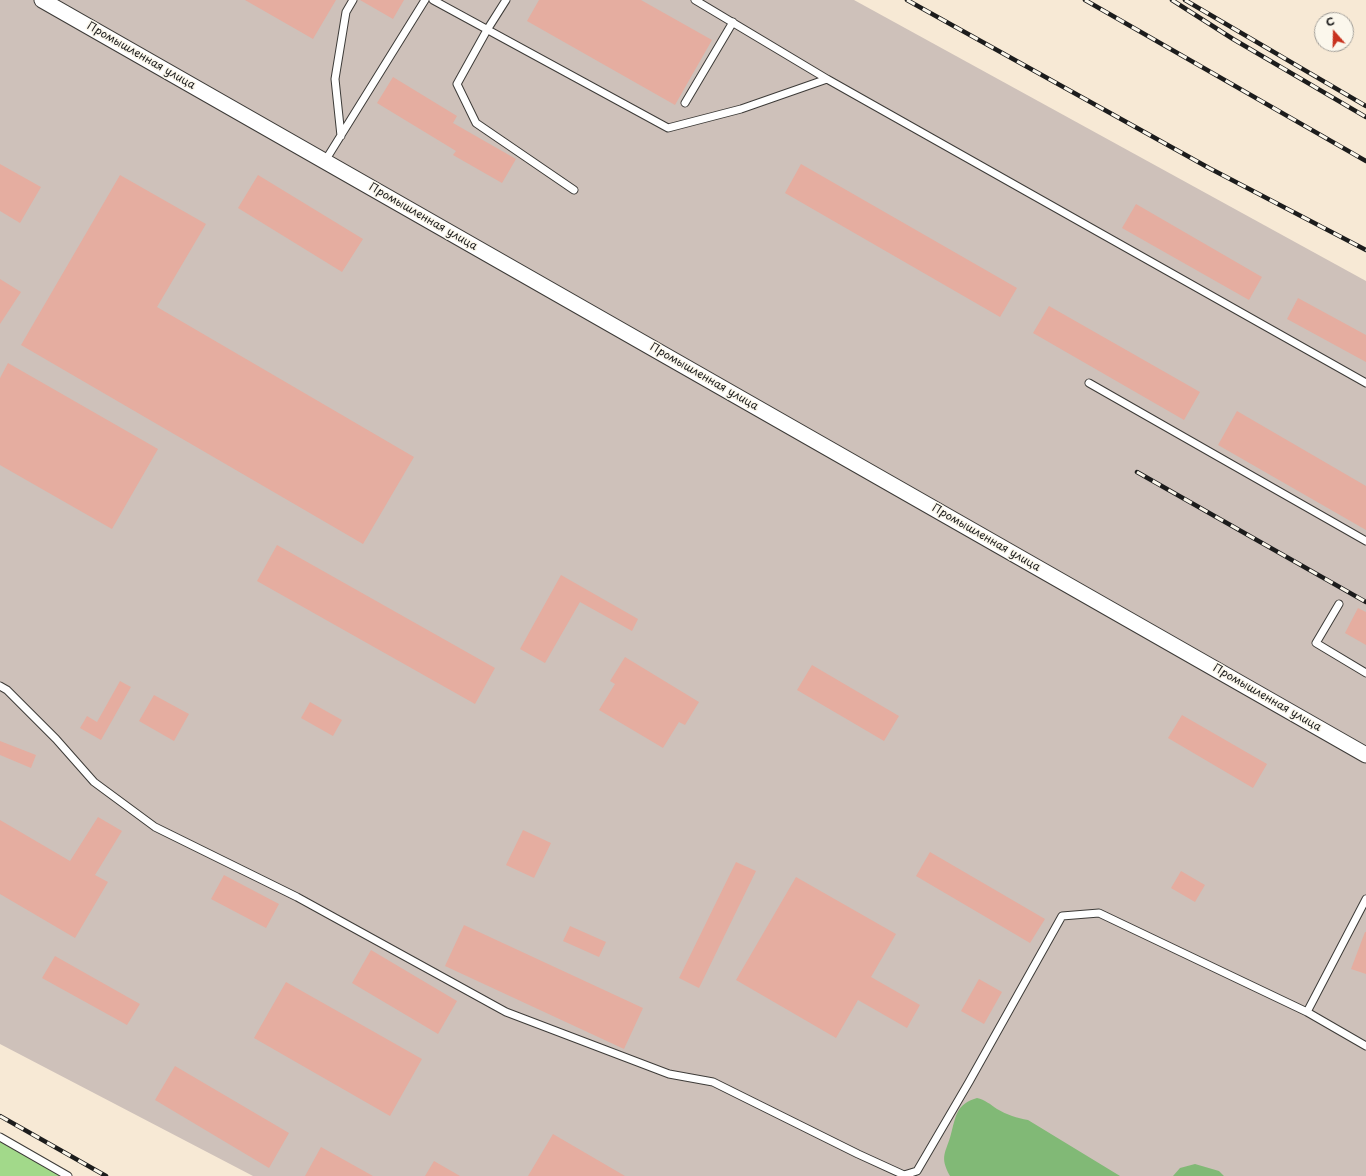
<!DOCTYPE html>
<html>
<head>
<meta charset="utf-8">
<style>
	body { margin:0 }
	#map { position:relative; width:1366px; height:1176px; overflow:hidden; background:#f7e9d5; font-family:"Playpen Sans",sans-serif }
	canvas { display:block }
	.north { position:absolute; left:1314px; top:12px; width:40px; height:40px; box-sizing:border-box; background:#fbf7ec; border:1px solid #a29f99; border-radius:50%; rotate:340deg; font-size:11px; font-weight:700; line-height:16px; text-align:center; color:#1c1c1c }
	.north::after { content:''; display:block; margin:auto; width:14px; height:18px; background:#c8321e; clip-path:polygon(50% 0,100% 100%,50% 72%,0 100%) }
</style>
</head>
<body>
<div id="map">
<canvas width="1366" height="1176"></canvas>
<div class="north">С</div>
</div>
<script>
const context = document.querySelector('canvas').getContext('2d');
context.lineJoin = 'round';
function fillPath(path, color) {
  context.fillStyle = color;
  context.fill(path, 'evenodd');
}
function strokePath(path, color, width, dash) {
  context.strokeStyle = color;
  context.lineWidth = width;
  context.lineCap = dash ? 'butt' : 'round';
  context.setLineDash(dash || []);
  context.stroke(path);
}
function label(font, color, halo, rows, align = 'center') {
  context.font = font + ' "Playpen Sans",sans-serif';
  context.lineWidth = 3;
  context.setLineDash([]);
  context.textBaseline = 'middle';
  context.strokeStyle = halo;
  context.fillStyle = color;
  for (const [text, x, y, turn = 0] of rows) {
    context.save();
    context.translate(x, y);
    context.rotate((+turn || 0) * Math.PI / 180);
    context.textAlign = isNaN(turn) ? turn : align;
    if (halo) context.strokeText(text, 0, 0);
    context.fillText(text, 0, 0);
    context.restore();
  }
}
fillPath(new Path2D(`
	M 0,0 L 854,0 L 1366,281 L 1366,1176 L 253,1176 L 0,1044 Z`), '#cec1ba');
fillPath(new Path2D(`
	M 0,1141 L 61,1176 L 0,1176 Z`), '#a2d98a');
fillPath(new Path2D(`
	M 977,1098 C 985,1100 990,1104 997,1109 C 1007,1115 1017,1118 1028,1120 L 1120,1176 L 950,1176 C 939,1156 946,1153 951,1134 C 956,1116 956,1104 977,1098 Z
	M 1195,1164 L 1219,1171 L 1224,1176 L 1173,1176 L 1180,1168 Z`), '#81b976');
fillPath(new Path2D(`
	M 245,0 L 336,0 L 313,39 Z
	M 360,0 L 404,0 L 393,19 Z
	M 539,0 L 641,0 L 712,40 L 675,105 L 527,21 Z
	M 393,77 L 457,116 L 453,123 L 516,159 L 502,183 L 453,155 L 456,151 L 377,103 Z
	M 0,164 L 41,187 L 20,223 L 0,211 Z
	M 801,164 L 1017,288 L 1000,317 L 785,193 Z
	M 120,175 L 206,224 L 157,307 L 414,457 L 363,544 L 21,345 Z
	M 258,175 L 363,239 L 342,272 L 238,208 Z
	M 1136,204 L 1262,277 L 1249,300 L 1122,228 Z
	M 0,279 L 21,292 L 0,324 Z
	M 1298,298 L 1366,335 L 1366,362 L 1287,319 Z
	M 1049,306 L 1200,392 L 1184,420 L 1033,333 Z
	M 8,363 L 158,449 L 112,529 L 0,465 L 0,378 Z
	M 1237,411 L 1366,486 L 1366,530 L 1218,445 Z
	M 277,545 L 495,668 L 475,704 L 257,581 Z
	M 561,575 L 638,619 L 632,631 L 580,602 L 545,663 L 520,649 Z
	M 1358,608 L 1366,612 L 1366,645 L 1345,633 Z
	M 625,657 L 699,702 L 685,725 L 679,722 L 663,748 L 599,710 L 615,684 L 610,681 Z
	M 812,665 L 899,716 L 884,741 L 797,690 Z
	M 120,681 L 131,687 L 101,740 L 80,728 L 87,716 L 97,722 Z
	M 154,695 L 189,714 L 174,741 L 139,721 Z
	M 310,702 L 342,720 L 333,736 L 301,718 Z
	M 1182,715 L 1267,764 L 1253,788 L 1168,738 Z
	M 0,741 L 36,755 L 31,768 L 0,755 Z
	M 98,817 L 122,831 L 95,875 L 108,882 L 75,938 L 0,894 L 0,820 L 70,861 Z
	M 523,830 L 551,843 L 534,878 L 506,865 Z
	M 930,852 L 1045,919 L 1030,943 L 916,876 Z
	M 736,862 L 756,871 L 699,988 L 679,978 Z
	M 1181,871 L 1205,885 L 1195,902 L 1171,888 Z
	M 224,875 L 279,904 L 266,928 L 211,899 Z
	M 796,877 L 896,934 L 871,977 L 920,1005 L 907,1028 L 858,1000 L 836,1038 L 736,980 Z
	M 464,925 L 643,1008 L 624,1049 L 445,966 Z
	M 570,926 L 606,942 L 599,957 L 563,941 Z
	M 1365,932 L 1366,932 L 1366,974 L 1351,969 Z
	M 371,950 L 457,1001 L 438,1034 L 352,983 Z
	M 55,956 L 140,1004 L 127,1025 L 42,978 Z
	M 979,979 L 1002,992 L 984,1024 L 961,1011 Z
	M 286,982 L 422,1059 L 390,1116 L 254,1038 Z
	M 175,1066 L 289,1133 L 269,1168 L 155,1100 Z
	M 553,1134 L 625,1176 L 528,1176 Z
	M 321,1147 L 373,1176 L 305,1176 Z
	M 434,1161 L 460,1176 L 425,1176 Z`), '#e5ada0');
const lane = new Path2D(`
	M 433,0 L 668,128 L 741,109 L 827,79
	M 506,0 L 487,30 L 457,84 L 476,123 L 574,190
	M 695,0 L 827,79 L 1366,383
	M 685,103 L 733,22
	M 341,136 L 335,79 L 346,12 L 353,0
	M 325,161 L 425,0
	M 1089,383 L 1366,541
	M 1339,604 L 1316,643 L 1366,673
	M 0,686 L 7,690 L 56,739 L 94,782 L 155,827 L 297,897 L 506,1012 L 669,1074 L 713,1082 L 858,1154 L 904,1175 L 917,1171 L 969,1082 L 1062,916 L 1099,913 L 1307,1012
	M 1366,899 L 1307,1012 L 1366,1046
	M 0,1137 L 68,1176`);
const street = new Path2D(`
	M 42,0 L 1366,755`);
strokePath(lane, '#3d3b38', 9);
strokePath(street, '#3d3b38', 17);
strokePath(lane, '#fff', 7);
strokePath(street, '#fff', 15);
const rail = new Path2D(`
	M 907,0 L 1209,168 L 1366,250
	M 1085,0 L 1366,161
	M 1172,0 L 1233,39 L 1366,117
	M 1185,0 L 1366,106
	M 1137,472 L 1366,602
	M 0,1116 L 106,1176`);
strokePath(rail, '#1c1c1c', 4.5);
strokePath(rail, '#fbf7ec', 3, [9]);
label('11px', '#1c1c1c', '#fbf7ec', [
	["Промышленная улица",141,56,30],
	["Промышленная улица",423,217,30],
	["Промышленная улица",704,377,30],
	["Промышленная улица",986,538,30],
	["Промышленная улица",1267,698,30]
]);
</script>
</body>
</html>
